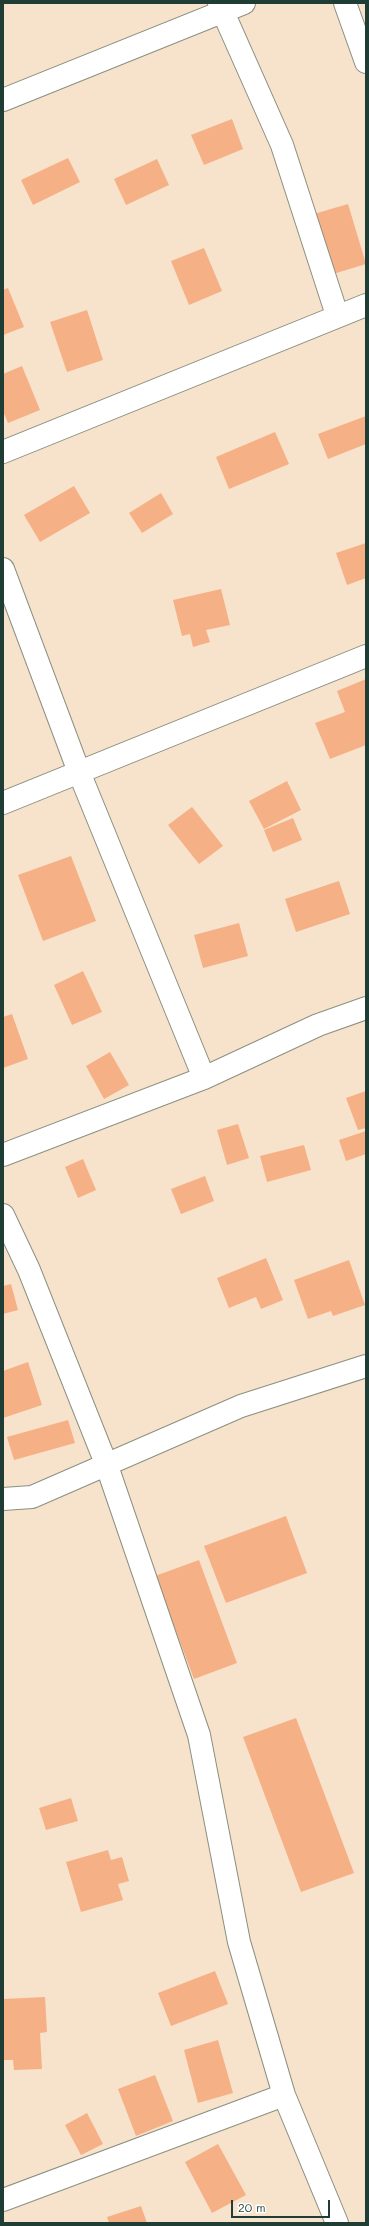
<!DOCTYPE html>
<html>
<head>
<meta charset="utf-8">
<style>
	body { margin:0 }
	#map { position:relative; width:369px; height:2226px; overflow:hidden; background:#f7e2cb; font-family:Mali,sans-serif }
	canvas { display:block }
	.frame { position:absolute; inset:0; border:4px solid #1f3d34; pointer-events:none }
	.scale { position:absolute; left:231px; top:2200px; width:99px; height:18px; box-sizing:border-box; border:2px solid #1f3d34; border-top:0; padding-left:5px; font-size:12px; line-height:14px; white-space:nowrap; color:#1f3d34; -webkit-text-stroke:3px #fff; paint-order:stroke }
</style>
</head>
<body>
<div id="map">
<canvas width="369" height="2226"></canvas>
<div class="frame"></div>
<div class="scale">20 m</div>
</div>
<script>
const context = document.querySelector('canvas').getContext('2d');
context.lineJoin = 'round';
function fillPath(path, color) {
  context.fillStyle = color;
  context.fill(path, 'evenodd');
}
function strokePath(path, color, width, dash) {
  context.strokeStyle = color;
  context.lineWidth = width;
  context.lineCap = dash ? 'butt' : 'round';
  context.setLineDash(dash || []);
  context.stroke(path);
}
fillPath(new Path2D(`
	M 232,119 L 243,149 L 204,165 L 191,135 Z
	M 68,158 L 80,182 L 33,205 L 21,180 Z
	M 157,159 L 169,185 L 126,205 L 114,179 Z
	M 348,204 L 366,264 L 333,274 L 314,214 Z
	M 204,248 L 222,291 L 189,305 L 171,261 Z
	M 8,288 L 24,327 L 3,335 L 3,290 Z
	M 87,310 L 103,360 L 67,372 L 50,322 Z
	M 22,366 L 40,410 L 8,423 L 3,411 L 3,374 Z
	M 366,416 L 366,444 L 328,459 L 318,434 Z
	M 275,432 L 289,464 L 229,489 L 216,457 Z
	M 74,486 L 90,513 L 40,542 L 24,515 Z
	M 161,493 L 173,514 L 142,533 L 129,513 Z
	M 366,543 L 366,578 L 347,585 L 336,553 Z
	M 221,589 L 230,625 L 206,630 L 210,642 L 193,647 L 190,634 L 182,636 L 173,600 Z
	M 366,679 L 366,745 L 330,759 L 315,723 L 345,712 L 337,691 Z
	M 287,781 L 301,810 L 264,829 L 249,801 Z
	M 192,807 L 223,846 L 199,864 L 168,825 Z
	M 293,818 L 302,840 L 273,852 L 264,830 Z
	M 71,856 L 96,921 L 43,941 L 18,875 Z
	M 339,881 L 350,914 L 296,932 L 285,899 Z
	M 239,923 L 248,956 L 203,968 L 194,935 Z
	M 83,971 L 102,1012 L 72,1025 L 54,985 Z
	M 12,1014 L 28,1059 L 3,1068 L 3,1017 Z
	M 110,1052 L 129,1085 L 104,1099 L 86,1066 Z
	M 366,1091 L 366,1128 L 358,1130 L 346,1098 Z
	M 238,1124 L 249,1158 L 227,1165 L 217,1130 Z
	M 366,1131 L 366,1154 L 346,1161 L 339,1140 Z
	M 304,1145 L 311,1170 L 267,1182 L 260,1156 Z
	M 83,1159 L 96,1190 L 78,1198 L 65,1167 Z
	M 205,1176 L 214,1201 L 181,1214 L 171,1189 Z
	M 266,1258 L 283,1300 L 261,1309 L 256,1297 L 229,1308 L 217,1278 Z
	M 349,1260 L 365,1305 L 333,1316 L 331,1311 L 308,1319 L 294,1280 Z
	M 11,1284 L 18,1310 L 3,1314 L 3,1286 Z
	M 28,1362 L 42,1405 L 3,1418 L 3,1371 Z
	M 68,1420 L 75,1443 L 14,1460 L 7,1437 Z
	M 286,1516 L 307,1573 L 226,1603 L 204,1546 Z
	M 199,1560 L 237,1663 L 194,1679 L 155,1576 Z
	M 296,1718 L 354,1873 L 301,1892 L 243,1737 Z
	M 71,1798 L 78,1821 L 46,1830 L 39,1808 Z
	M 108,1850 L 111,1860 L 122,1857 L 129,1881 L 118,1884 L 123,1900 L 81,1912 L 66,1862 Z
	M 215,1971 L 228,2004 L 171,2026 L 158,1993 Z
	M 45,1997 L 47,2032 L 40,2033 L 42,2069 L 14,2070 L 13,2060 L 3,2060 L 3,1999 Z
	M 218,2040 L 233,2093 L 198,2103 L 184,2050 Z
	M 155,2075 L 173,2121 L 136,2136 L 118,2089 Z
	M 87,2113 L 103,2144 L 81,2155 L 65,2125 Z
	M 218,2144 L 246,2195 L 212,2213 L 185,2162 Z
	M 141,2206 L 147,2223 L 109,2223 L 107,2217 Z`), '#f6b086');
const minor = new Path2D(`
	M 219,3 L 282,145 L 337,315
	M 345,3 L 366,62
	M 3,100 L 244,3
	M 3,452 L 366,305
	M 3,569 L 79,772 L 204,1078
	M 3,803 L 366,656
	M 3,1155 L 204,1078 L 318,1025 L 366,1008
	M 3,1215 L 29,1270 L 107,1466 L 199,1735 L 239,1942 L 284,2095 L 337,2223
	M 3,1499 L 32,1497 L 241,1406 L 366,1366
	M 3,2200 L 284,2095`);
strokePath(minor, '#8b9080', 24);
strokePath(minor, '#fff', 22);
</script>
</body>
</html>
